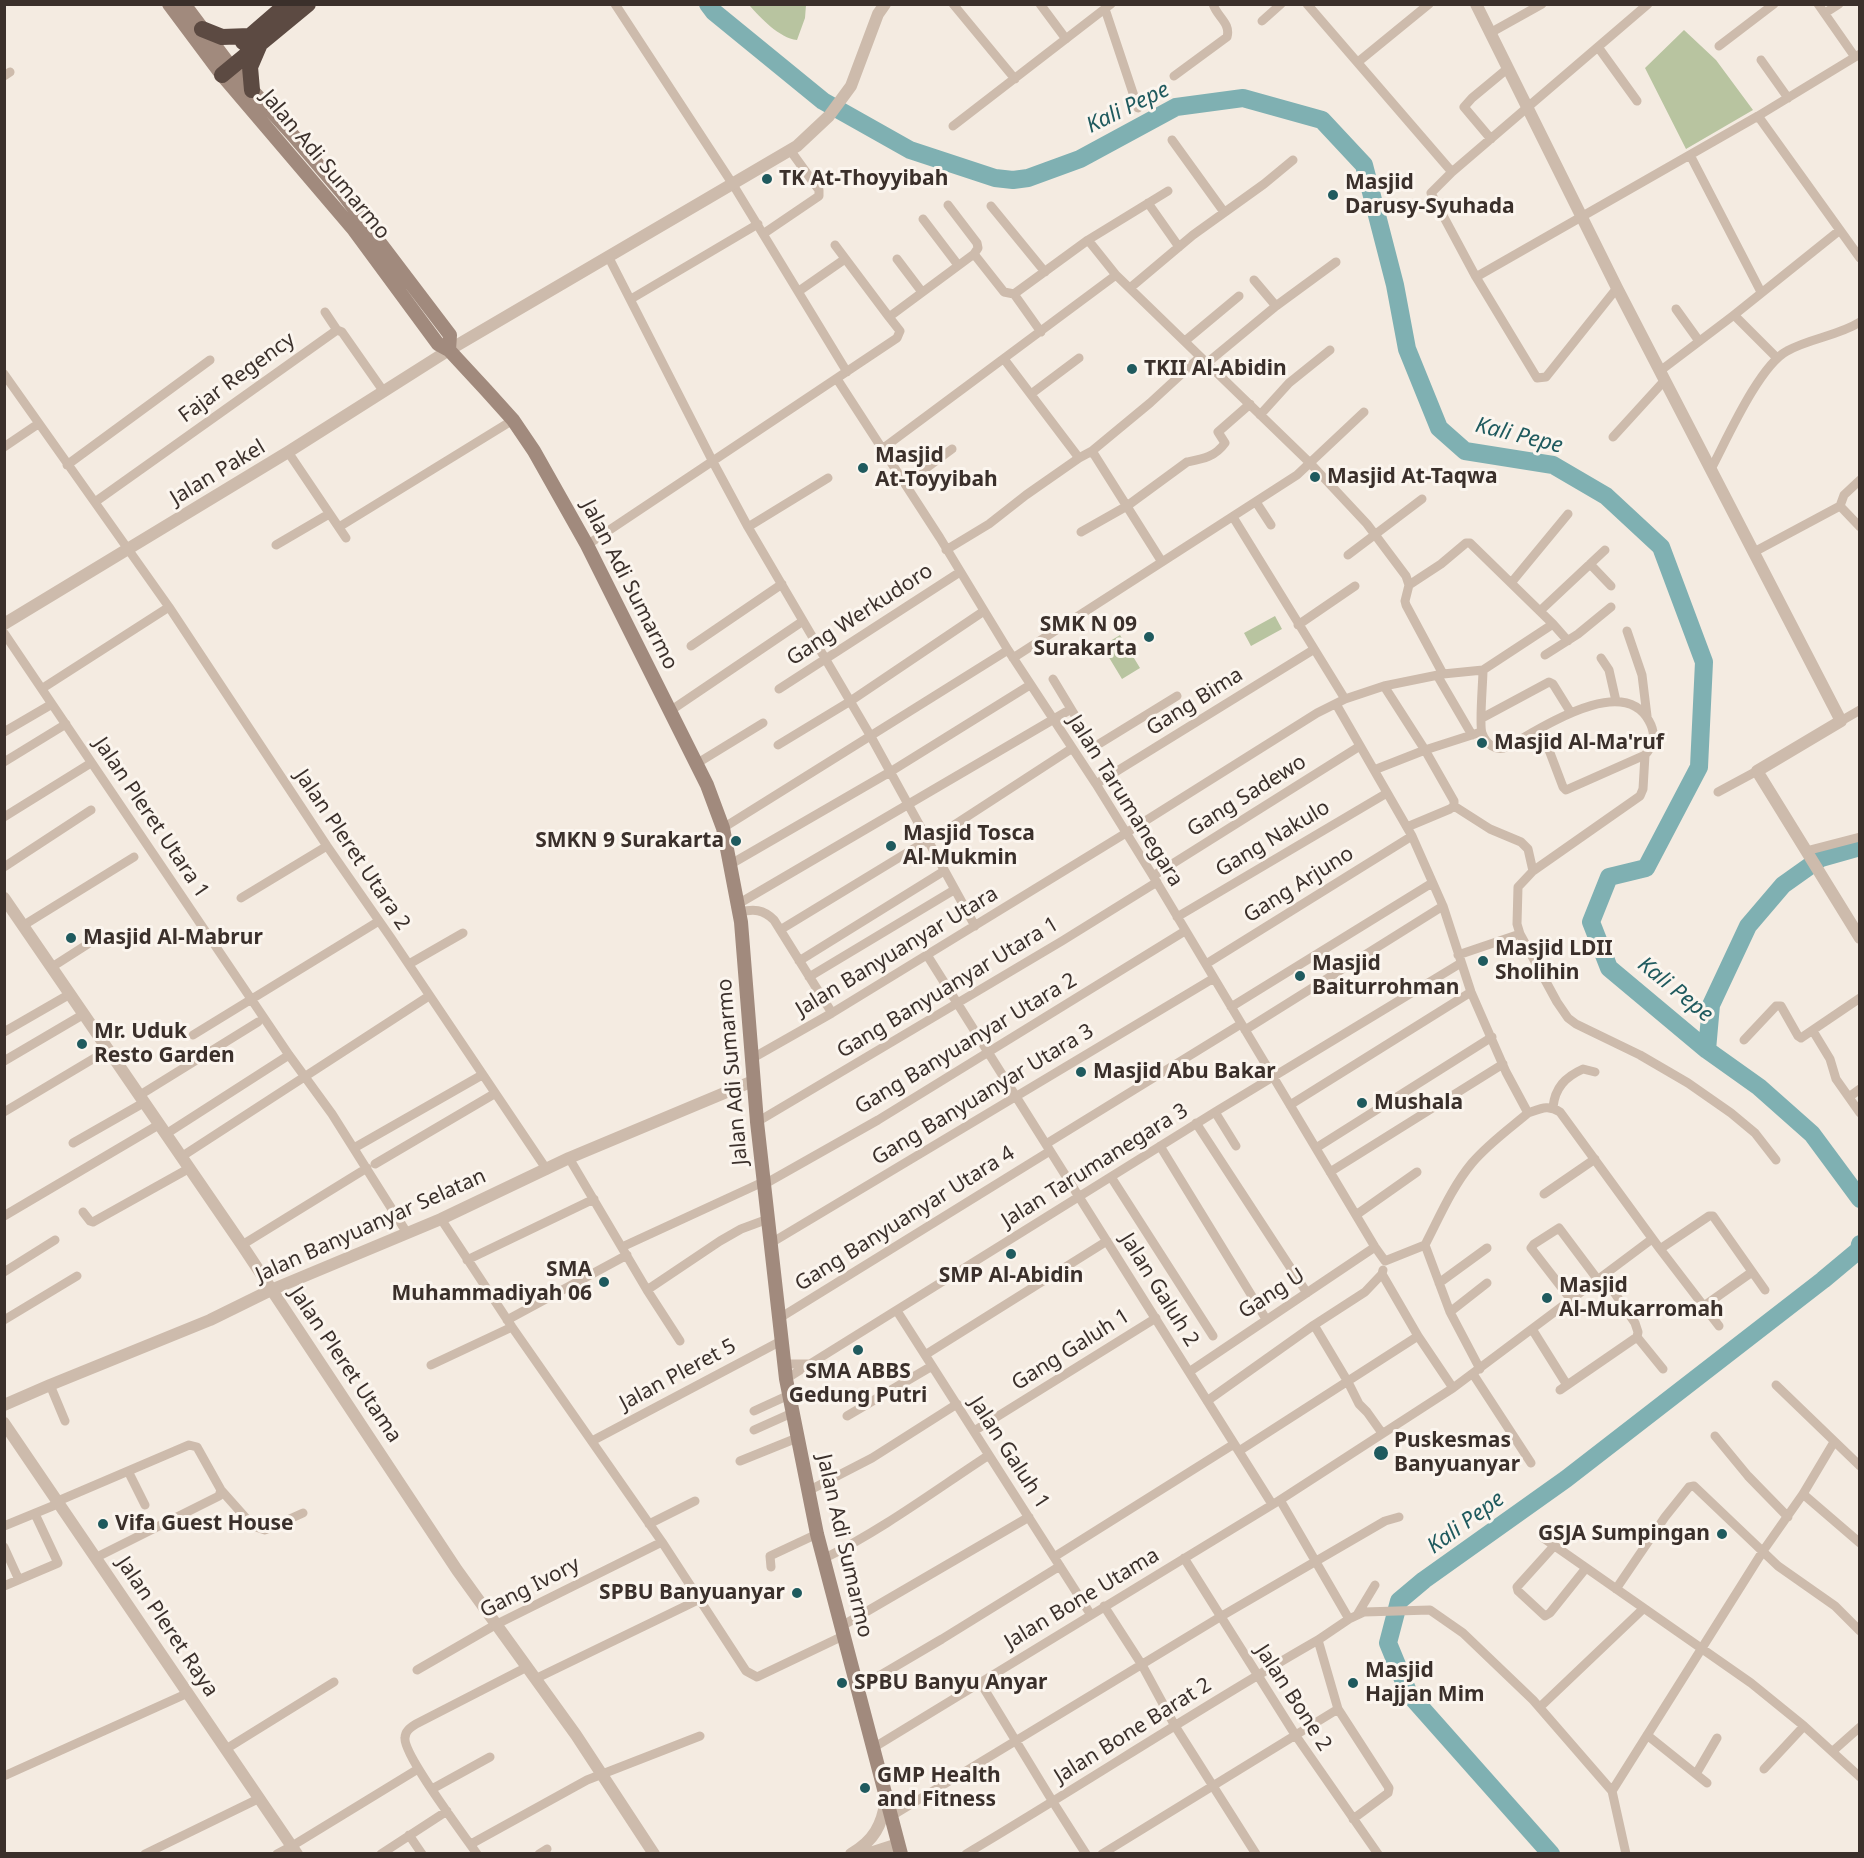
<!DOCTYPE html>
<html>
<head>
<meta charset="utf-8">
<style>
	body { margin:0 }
	#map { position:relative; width:1864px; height:1858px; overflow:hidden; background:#f4ebe1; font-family:"Noto Sans",sans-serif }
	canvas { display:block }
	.frame { position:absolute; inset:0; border:6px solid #3b302b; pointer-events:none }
</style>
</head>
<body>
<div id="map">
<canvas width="1864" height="1858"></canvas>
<div class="frame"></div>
</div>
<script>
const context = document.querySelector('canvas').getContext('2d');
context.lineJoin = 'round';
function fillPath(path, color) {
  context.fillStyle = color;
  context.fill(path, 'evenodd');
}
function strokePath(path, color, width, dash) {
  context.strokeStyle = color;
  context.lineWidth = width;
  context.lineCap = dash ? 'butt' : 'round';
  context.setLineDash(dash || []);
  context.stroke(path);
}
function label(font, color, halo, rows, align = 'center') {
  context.font = font + ' "Noto Sans",sans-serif';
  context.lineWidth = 6;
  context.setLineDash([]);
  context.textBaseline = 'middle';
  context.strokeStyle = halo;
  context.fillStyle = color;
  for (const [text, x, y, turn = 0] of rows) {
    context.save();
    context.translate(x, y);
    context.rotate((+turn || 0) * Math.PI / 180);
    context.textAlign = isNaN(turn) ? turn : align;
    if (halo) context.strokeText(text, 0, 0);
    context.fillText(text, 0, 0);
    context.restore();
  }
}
fillPath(new Path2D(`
	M 749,5 L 806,5 L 805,18 L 797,40 C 779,38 761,18 749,5 Z
	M 1684,30 L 1716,60 L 1753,110 L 1686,149 L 1645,68 Z
	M 1275,616 L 1282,629 L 1251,646 L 1244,633 Z
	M 1120,635 L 1140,668 L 1122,679 L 1102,646 Z`), '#b8c4a0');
strokePath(new Path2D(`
	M 708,4 L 714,12 L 823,101 L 910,150 L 995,178 L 1013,180 L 1028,178 L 1080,159 L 1176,107 L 1243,98 L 1322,120 L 1364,165 L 1395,285 L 1407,349 L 1439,428 L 1465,451 L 1553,465 L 1606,496 L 1661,547 L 1704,662 L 1699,767 L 1646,868 L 1609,877 L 1591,922 L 1609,968 L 1707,1050 L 1759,1087 L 1812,1134 L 1860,1199
	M 1707,1050 L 1711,1005 L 1748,926 L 1783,885 L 1821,858 L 1860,847
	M 1551,1854 L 1409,1694 L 1388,1643 L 1399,1601 L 1424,1580 L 1566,1479 L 1823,1280 L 1859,1250 L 1860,1244`), '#7fb0b2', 18);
strokePath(new Path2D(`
	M 615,4 L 732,183 L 847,372
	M 953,4 L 1015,79
	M 1040,4 L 1066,39
	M 1307,4 L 1452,172
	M 1818,4 L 1855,57
	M 1105,9 L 1138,108
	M 1825,13 L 1839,4
	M 1262,21 L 1281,4
	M 1490,33 L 1542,4
	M 1719,46 L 1774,4
	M 1598,47 L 1637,101
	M 1761,60 L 1788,98
	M 1358,62 L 1429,4
	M 4,76 L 10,72
	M 1174,76 L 1227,37 C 1231,23 1217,17 1213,4
	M 1758,116 L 1860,258
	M 953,126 L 1111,4
	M 1491,139 L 1464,107 L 1472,98 L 1507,69
	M 1172,140 L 1224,212
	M 1690,155 L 1761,292
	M 1148,203 L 1179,247
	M 948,205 L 977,243 L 978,248 L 974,254
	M 991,206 L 1045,272
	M 923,219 L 958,265
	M 763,234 L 819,196 L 819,190 L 790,150
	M 1088,240 L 1116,275
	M 835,245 L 889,317
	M 608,256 L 713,462 L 748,527 L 870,735 L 975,926
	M 897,259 L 922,292
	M 1476,277 L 1758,116 L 1860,54
	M 1254,280 L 1276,306
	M 1130,288 L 1193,235 L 1264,184 L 1293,160
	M 1617,288 L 1546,377 L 1537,378 L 1476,277 L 1431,193 L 1452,172 L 1648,4
	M 799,291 L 845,259
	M 1014,294 L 1041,332
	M 631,299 L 758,224
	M 1676,309 L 1699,341
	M 325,312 L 337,330
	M 1734,315 L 1776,357
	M 1185,341 L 1239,296
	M 1004,359 L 1079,458
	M 1207,363 L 1276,306 L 1336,262
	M 1660,371 L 1734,315 L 1840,230
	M 4,374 L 169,607 L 327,846 L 391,938 L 547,1170
	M 837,379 L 940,538 L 1008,650 L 1096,784 L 1153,876 L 1375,1247 L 1385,1261 L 1425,1245 L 1450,1312 L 1480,1369
	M 1031,394 L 1079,358
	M 1260,415 L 1289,383 L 1330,350
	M 1613,437 L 1665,380
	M 4,447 L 38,424
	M 882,449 L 1116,275 L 1310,463 L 1367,524 L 1406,576 L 1409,585 L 1405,601 L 1406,605 L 1443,674
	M 1092,451 L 1162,562
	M 288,452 L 346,538
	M 67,465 L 210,360
	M 1711,469 C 1727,439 1759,366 1787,351 C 1810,338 1838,336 1860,322
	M 905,484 L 952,449
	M 95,502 L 337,330 L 342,332 L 384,392
	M 1256,502 L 1271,525
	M 1840,506 L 1860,527
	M 1233,517 L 1345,699
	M 339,527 L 513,420
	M 748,527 L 828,478
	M 1081,532 L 1127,506 L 1187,462 C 1203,459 1215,457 1225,443 L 1218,432 L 1250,404
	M 276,545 L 329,514
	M 587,545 L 897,338 L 900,331 L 889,317 L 974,254 L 1004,292 L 1014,294 L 1088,240 L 1168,191
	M 946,550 L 989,524 L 1026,495 L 1079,458 L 1092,451 L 1150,403 L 1200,357
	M 1754,552 L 1840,506 L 1844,495 L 1860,480
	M 1348,555 L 1422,499
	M 1590,564 L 1611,586
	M 1511,583 L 1568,514
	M 1541,610 L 1605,550
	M 1553,624 L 1568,641
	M 1298,625 L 1355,586
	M 1627,631 L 1642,675 L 1647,716
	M 4,633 L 289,1055 L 332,1114 L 407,1233
	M 691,646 L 782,584
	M 1545,655 L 1578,634 L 1611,607
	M 1013,658 L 1297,475 L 1364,412
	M 1601,658 L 1609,670 L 1616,701
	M 1483,670 C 1483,682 1479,725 1482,733 C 1486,744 1496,752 1507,747 C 1539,730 1623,672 1649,721 C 1656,733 1654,745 1645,755 L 1566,790 L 1563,787 L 1541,729
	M 1437,675 L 1472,735
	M 1053,679 L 1094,747 L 1177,696
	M 46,686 L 169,607
	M 1384,686 L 1425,750 L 1454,801 L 1454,806 L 1450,809 L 1407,827
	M 779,689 L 960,572
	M 1336,704 L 1412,836 L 1443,906 L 1471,992 L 1506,1072 L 1528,1113 C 1540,1109 1548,1104 1560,1112 L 1660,1249 L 1719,1326
	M 670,711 L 803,621
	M 1482,718 L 1549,682 L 1553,684 L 1571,713
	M 1841,721 L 1860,710
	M 4,732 L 52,704
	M 778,745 L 849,702 L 984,611
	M 1645,755 L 1643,789 L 1640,796 L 1533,871 L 1518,887 L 1517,924 L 1520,934 L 1557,1002 L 1568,1018 L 1576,1024 L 1640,1055 L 1688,1083 L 1731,1113 L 1755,1133 L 1776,1160
	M 4,762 L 66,724
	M 696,764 L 763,723
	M 1374,770 L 1425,750 L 1481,732
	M 1096,784 L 1313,650
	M 1718,792 L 1757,771
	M 1454,806 L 1490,829 L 1521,842 L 1528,849 L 1533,871
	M 4,817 L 91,763
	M 723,828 L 1008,650
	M 928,842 L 1071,749
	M 1806,851 L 1860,837
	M 731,864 L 890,772 L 1030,685
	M 4,867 L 91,810
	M 1153,876 L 1360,746
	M 241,898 L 327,846
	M 738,904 L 1071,709
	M 739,912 C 754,909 763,909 774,920 L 832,1013
	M 1177,917 L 1387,793
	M 24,925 L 134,857
	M 780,930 L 928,840
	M 927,955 L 1272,1504
	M 1458,955 L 1520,934
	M 799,961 L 944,871
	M 409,964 L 463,933
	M 1206,964 L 1412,836
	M 52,967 L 91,942
	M 809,977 L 954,890
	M 1231,1007 L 1432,883
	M 1245,1030 L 1443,906
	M 1813,1031 L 1830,1059 L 1836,1079 L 1860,1113
	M 4,1032 L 70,994
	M 193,1035 L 379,921
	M 1744,1040 L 1776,1006 L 1781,1006 L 1798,1036 L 1801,1038 L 1860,998
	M 751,1059 L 832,1013 L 1126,833 L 1317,713 L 1345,699 L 1384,686 L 1443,674 L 1483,670 L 1553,624 L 1470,543 L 1466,543 L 1441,564 L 1409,585
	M 4,1061 L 84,1014
	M 140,1095 L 258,1022
	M 1849,1097 L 1860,1089
	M 1290,1105 L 1471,992
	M 1553,1107 C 1555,1088 1565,1077 1583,1069 L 1595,1072
	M 4,1112 L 108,1050
	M 1215,1112 L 1236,1146
	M 757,1122 L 1062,941 L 1157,882
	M 1196,1123 L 1307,1293
	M 166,1134 L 289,1055
	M 73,1143 L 145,1102
	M 1046,1144 L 1241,1024
	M 1160,1146 L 1266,1319
	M 354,1148 L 482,1075
	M 1316,1148 L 1492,1037
	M 181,1157 L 429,996
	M 569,1158 L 647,1290 L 680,1341
	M 375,1164 L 494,1094
	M 1330,1172 L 1503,1064
	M 1111,1177 L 1213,1336
	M 763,1185 L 878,1120 L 1185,931
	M 1544,1194 L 1595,1159
	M 83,1212 L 90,1221 L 93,1222 L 188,1169
	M 1356,1215 L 1417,1172
	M 4,1216 L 160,1124
	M 441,1219 L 512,1327 L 662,1542 L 746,1671 L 757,1677 L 843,1636
	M 771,1243 L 1214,978
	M 242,1245 L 367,1168
	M 1425,1245 C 1439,1218 1452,1187 1472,1163 C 1488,1144 1509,1129 1528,1113
	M 622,1247 L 763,1182
	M 1660,1249 L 1709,1216 L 1713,1216 L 1765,1290
	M 467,1260 L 594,1199
	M 4,1272 L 55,1240
	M 1439,1283 L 1487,1248
	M 647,1290 L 720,1241 L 741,1229 L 768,1219
	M 1572,1301 L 1531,1248 L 1534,1244 L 1559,1228 L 1598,1280
	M 1704,1306 L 1752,1272
	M 897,1311 L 1091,1615
	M 1450,1312 L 1487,1283
	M 778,1319 L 1050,1151
	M 4,1320 L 77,1276
	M 507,1320 L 627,1255
	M 1314,1325 L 1348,1382 L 1359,1404 L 1367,1412 L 1382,1433
	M 1532,1329 L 1567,1385
	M 1418,1336 L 1453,1388
	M 1637,1337 L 1663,1369
	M 925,1355 L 1107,1241
	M 784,1364 L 810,1364 L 1215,1112 L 1461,963
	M 431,1365 L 512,1327
	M 1189,1372 L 1375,1247
	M 1473,1374 L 1531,1463
	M 786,1379 L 808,1365
	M 50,1385 L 65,1421
	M 1776,1385 L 1860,1466
	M 1560,1390 L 1637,1337 L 1638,1332 L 1635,1323 L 1603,1276
	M 1207,1401 L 1314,1325 L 1365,1292 L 1382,1274 L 1383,1270
	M 754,1411 L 789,1395
	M 847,1416 L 932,1366
	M 754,1430 L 792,1413
	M 974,1431 L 1156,1318
	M 1715,1436 L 1748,1476 L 1788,1517
	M 592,1441 L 781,1341
	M 1239,1451 L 1418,1336 L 1382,1274
	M 740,1461 L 797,1438
	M 128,1471 L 145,1505
	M 221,1490 L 253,1526 L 265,1530 L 303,1513
	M 808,1491 L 872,1458 L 957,1404
	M 1803,1494 L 1860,1543
	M 58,1501 L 189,1445 L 197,1447 L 221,1490 L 219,1496 L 97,1557
	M 649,1524 L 695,1501
	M 4,1526 L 60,1503
	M 1542,1537 L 1751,1683 L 1804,1726 L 1860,1777
	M 1554,1546 L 1517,1587 L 1518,1591 L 1545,1616 L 1550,1613 L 1586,1568
	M 4,1547 L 19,1580
	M 1054,1557 L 1234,1444
	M 1184,1558 L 1296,1736 L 1378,1854
	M 823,1559 C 882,1530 934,1491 989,1455
	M 771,1567 L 770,1556 L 817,1534
	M 4,1586 L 58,1563 L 35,1514
	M 1616,1589 L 1665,1517 L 1689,1487 L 1694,1486 L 1778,1566 L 1835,1606 L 1860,1631
	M 1104,1606 L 1142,1665 L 1175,1726 L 1256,1854
	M 1357,1615 L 1375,1585
	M 1349,1619 L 1364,1612 L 1430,1610 L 1463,1633 L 1533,1700 L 1612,1791 L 1626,1854
	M 840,1627 L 1029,1517
	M 417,1670 L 495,1625 L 662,1542
	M 535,1679 L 698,1600
	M 980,1682 L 1053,1802 L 1086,1854
	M 857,1689 L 942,1639 L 1060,1566
	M 1540,1707 L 1643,1609
	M 1338,1709 L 1389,1788 L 1388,1793 L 1353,1819
	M 1647,1735 L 1707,1783
	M 873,1748 L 1280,1500 L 1453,1388 L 1652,1239
	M 226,1749 L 334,1682
	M 1833,1751 L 1860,1727
	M 1764,1769 L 1804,1726
	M 1696,1774 L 1717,1738
	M 4,1776 L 188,1693
	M 432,1789 L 490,1757
	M 1612,1791 L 1763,1551 L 1803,1494 L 1834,1442
	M 890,1817 L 1220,1617 L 1385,1521 L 1399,1517
	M 409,1835 L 422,1854
	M 471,1844 L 587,1780 L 700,1736
	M 145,1854 L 260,1798
	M 277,1854 L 292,1846 L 418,1769
	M 381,1854 L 447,1811
	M 477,1854 C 464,1835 403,1755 405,1738 C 405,1731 410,1728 416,1724 L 527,1667
	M 539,1854 L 547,1849
	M 966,1854 C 1084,1784 1199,1708 1318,1640
	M 1102,1854 L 1338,1709 L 1318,1640 L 1349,1619 L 1280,1500`), '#cdbbac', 9);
strokePath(new Path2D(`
	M 1476,4 L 1617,288 L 1841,721 L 1757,771 L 1860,938
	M 4,624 L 288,452 L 449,350 L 797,146 L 829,116 L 851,86 L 878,14 L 885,4
	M 4,898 L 242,1245 L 457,1570 L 576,1735 L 654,1854
	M 4,1405 L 50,1385 L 210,1320 L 271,1290 L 441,1219 L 569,1158 L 753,1081
	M 4,1423 L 297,1854
	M 851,1854 C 874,1841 882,1825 886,1800
	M 867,1854 L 898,1844`), '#cdbbac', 12);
strokePath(new Path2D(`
	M 169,4 L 222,75 L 354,230 L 438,344 L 449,350 L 486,390 L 513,420 L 534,451 L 587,545 L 707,785 L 723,828 L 741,922 L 757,1122 L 786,1379 L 817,1534 L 901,1854
	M 184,4 L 231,67 L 291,133 L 343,194 L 450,335 L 449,350`), '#a18a7d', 14);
strokePath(new Path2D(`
	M 202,29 L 222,37 L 250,36
	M 243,42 L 287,4
	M 222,75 L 308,4
	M 252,90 L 250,67 L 259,46`), '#5c4a42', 16);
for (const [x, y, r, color] of [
	[767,179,6,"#1f5a5e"],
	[1333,195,6,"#1f5a5e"],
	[1132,369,6,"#1f5a5e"],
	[863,468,6,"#1f5a5e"],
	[1315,477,6,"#1f5a5e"],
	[1149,637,6,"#1f5a5e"],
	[1482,743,6,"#1f5a5e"],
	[736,841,6,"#1f5a5e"],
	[891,846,6,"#1f5a5e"],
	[71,938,6,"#1f5a5e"],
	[1483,961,6,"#1f5a5e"],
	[1300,976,6,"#1f5a5e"],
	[82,1044,6,"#1f5a5e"],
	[1081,1072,6,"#1f5a5e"],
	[1362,1103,6,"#1f5a5e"],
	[1011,1254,6,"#1f5a5e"],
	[604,1282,6,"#1f5a5e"],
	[1547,1298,6,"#1f5a5e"],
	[858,1350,6,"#1f5a5e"],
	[1381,1453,8,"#1f5a5e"],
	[103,1524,6,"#1f5a5e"],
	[1722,1534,6,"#1f5a5e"],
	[797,1593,6,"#1f5a5e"],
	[842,1683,6,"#1f5a5e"],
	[1353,1683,6,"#1f5a5e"],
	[865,1788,6,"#1f5a5e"]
]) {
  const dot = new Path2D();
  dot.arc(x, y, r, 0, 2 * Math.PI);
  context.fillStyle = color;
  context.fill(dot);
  strokePath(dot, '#fbf5ee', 2);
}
label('21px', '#3b302b', '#fbf5ee', [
	["Jalan Adi Sumarmo",325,165,50],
	["Fajar Regency",237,378,-36],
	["Jalan Pakel",218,473,-31],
	["Jalan Adi Sumarmo",629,585,63],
	["Gang Werkudoro",860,615,-33],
	["Gang Bima",1195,702,-32],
	["Gang Sadewo",1247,796,-32],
	["Jalan Tarumanegara",1125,801,58],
	["Jalan Pleret Utara 1",151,818,56],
	["Gang Nakulo",1273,839,-31],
	["Jalan Pleret Utara 2",352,850,56],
	["Gang Arjuno",1299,885,-32],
	["Jalan Banyuanyar Utara",897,952,-31],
	["Gang Banyuanyar Utara 1",948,988,-31],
	["Gang Banyuanyar Utara 2",966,1044,-31],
	["Jalan Adi Sumarmo",733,1072,-95],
	["Gang Banyuanyar Utara 3",983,1095,-31],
	["Jalan Tarumanegara 3",1095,1166,-32],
	["Gang Banyuanyar Utara 4",905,1219,-32],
	["Jalan Banyuanyar Selatan",371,1226,-24],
	["Jalan Galuh 2",1159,1290,58],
	["Gang U",1272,1294,-33],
	["Gang Galuh 1",1071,1350,-32],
	["Jalan Pleret Utama",345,1365,56],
	["Jalan Pleret 5",678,1375,-28],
	["Jalan Galuh 1",1009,1453,57],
	["Jalan Adi Sumarmo",844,1546,77],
	["Gang Ivory",530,1588,-27],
	["Jalan Bone Utama",1082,1599,-31],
	["Jalan Pleret Raya",167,1627,56],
	["Jalan Bone 2",1293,1698,57],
	["Jalan Bone Barat 2",1133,1731,-32]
]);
label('bold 21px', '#3b302b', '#fbf5ee', [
	["TK At-Thoyyibah",779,179],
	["Masjid",1345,183],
	["Darusy-Syuhada",1345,207],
	["TKII Al-Abidin",1144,369],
	["Masjid",875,456],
	["At-Toyyibah",875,480],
	["Masjid At-Taqwa",1327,477],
	["SMK N 09",1137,625,"right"],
	["Surakarta",1137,649,"right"],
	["Masjid Al-Ma'ruf",1494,743],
	["Masjid Tosca",903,834],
	["Al-Mukmin",903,858],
	["SMKN 9 Surakarta",724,841,"right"],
	["Masjid Al-Mabrur",83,938],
	["Masjid LDII",1495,949],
	["Sholihin",1495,973],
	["Masjid",1312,964],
	["Baiturrohman",1312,988],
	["Mr. Uduk",94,1032],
	["Resto Garden",94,1056],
	["Masjid Abu Bakar",1093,1072],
	["Mushala",1374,1103],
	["SMA",592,1270,"right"],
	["Muhammadiyah 06",592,1294,"right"],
	["SMP Al-Abidin",1011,1276,"center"],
	["Masjid",1559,1286],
	["Al-Mukarromah",1559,1310],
	["SMA ABBS",858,1372,"center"],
	["Gedung Putri",858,1396,"center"],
	["Puskesmas",1394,1441],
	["Banyuanyar",1394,1465],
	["Vifa Guest House",115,1524],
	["GSJA Sumpingan",1710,1534,"right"],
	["SPBU Banyuanyar",785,1593,"right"],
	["Masjid",1365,1671],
	["Hajjan Mim",1365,1695],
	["SPBU Banyu Anyar",854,1683],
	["GMP Health",877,1776],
	["and Fitness",877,1800]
], 'left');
label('italic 22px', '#1f5a5e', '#fbf5ee', [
	["Kali Pepe",1128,108,-26],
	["Kali Pepe",1519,436,14],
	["Kali Pepe",1675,990,39],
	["Kali Pepe",1466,1523,-36]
]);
</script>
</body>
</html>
